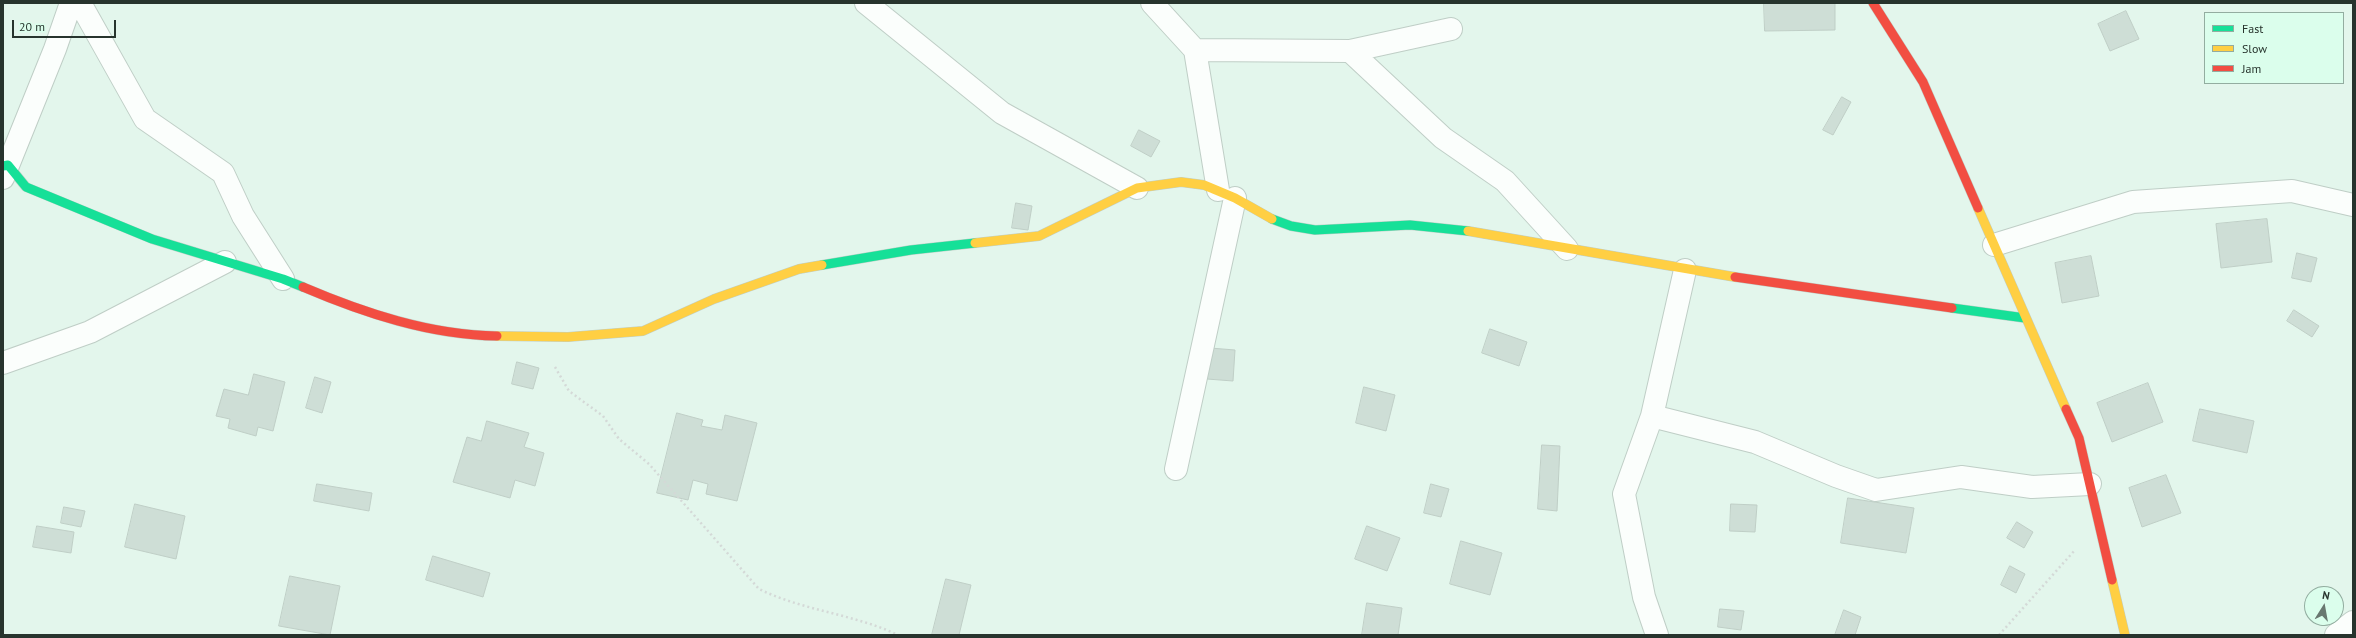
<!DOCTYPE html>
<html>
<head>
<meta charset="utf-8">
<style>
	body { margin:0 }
	#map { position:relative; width:2356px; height:638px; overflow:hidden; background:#e3f6ec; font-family:"PT Sans",sans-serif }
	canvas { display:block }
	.frame { position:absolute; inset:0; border:4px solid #27342d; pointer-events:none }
	.legend { position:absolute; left:2204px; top:12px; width:140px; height:72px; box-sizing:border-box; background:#dbfeec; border:1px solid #93ada0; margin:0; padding:5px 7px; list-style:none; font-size:12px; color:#27342d }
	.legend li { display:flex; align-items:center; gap:8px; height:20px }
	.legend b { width:20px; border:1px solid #93ada0 }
	.north { position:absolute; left:2304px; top:586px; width:40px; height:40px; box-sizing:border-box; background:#dbfeec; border:1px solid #93ada0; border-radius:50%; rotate:11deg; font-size:11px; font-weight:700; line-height:16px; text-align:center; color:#27342d }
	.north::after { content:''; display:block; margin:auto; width:14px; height:18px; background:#697870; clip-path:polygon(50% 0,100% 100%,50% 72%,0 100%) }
	.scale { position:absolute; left:12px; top:20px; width:104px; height:18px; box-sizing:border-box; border:2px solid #27342d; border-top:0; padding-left:5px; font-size:12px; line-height:14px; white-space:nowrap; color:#27342d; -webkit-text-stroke:3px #dbfeec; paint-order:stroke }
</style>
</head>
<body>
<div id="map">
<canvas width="2356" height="638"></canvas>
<div class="frame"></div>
<ul class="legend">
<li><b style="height:5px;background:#16e098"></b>Fast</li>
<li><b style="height:5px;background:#ffcf43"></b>Slow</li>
<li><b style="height:5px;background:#f24e42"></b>Jam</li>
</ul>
<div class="north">N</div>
<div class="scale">20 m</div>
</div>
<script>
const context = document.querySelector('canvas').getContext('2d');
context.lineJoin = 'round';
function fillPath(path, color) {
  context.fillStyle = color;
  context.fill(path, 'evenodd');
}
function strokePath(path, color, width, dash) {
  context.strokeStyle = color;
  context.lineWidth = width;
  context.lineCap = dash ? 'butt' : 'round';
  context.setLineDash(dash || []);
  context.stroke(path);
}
const building = new Path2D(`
	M 1764,3 L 1835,3 L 1835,30 L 1765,31 Z
	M 2126,11 L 2139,39 L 2110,51 L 2098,24 Z
	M 1842,97 L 1851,102 L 1833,135 L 1823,130 Z
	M 1139,130 L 1160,141 L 1151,157 L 1131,146 Z
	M 1016,203 L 1032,206 L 1028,230 L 1012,228 Z
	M 2267,219 L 2272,262 L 2221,268 L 2216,224 Z
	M 2297,253 L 2317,258 L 2311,282 L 2292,278 Z
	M 2091,256 L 2099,296 L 2062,303 L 2055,263 Z
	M 2294,310 L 2319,326 L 2312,337 L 2287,321 Z
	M 1490,329 L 1527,342 L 1519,366 L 1482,353 Z
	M 1210,348 L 1235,350 L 1233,381 L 1207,379 Z
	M 517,362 L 539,368 L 533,389 L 512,384 Z
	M 254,374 L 285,382 L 273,431 L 258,427 L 256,436 L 228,428 L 230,419 L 216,416 L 224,389 L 248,395 Z
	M 315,377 L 331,382 L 322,413 L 306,408 Z
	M 2148,383 L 2163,422 L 2112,442 L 2097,403 Z
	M 1364,387 L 1395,395 L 1386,431 L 1356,423 Z
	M 2200,409 L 2254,421 L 2247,453 L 2193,441 Z
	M 677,413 L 703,420 L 701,426 L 722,430 L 725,415 L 757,423 L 737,501 L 706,494 L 708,484 L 693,480 L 688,500 L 657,493 Z
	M 487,421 L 529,433 L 524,447 L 544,453 L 535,486 L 515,480 L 510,498 L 453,482 L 467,437 L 481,441 Z
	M 1542,445 L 1560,446 L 1557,511 L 1538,509 Z
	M 2166,475 L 2181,513 L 2142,527 L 2129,488 Z
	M 317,484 L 372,493 L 369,511 L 314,501 Z
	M 1431,484 L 1449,489 L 1441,517 L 1424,513 Z
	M 1848,498 L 1914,508 L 1906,553 L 1841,543 Z
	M 135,504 L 185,516 L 176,559 L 125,547 Z
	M 1731,504 L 1757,505 L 1755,532 L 1730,531 Z
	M 64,507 L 85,511 L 81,527 L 61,523 Z
	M 2017,522 L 2033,532 L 2024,548 L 2007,538 Z
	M 37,526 L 74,532 L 71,553 L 33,547 Z
	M 1367,526 L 1400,538 L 1387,571 L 1355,559 Z
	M 1461,541 L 1502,553 L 1490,595 L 1450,584 Z
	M 433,556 L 490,573 L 483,597 L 426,580 Z
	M 2010,566 L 2025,574 L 2016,593 L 2001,585 Z
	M 290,576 L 340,586 L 330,635 L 279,626 Z
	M 946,579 L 971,585 L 959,635 L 932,635 Z
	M 1367,603 L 1402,608 L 1398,635 L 1362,635 Z
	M 1720,609 L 1744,611 L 1741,630 L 1718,627 Z
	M 1844,610 L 1861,617 L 1855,635 L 1835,635 Z`);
fillPath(building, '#ceded6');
strokePath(building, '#bfcec6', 1);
const street = new Path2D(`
	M 80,3 L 145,119 L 223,173 L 243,216 L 283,279
	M 866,3 L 1002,113 L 1137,188
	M 1152,3 L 1195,50 L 1218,190
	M 1195,50 L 1350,51 L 1451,29
	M 1350,51 L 1443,138 L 1505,181 L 1567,249
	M 3,178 L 55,49 L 71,3
	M 1994,245 L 2133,202 L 2292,191 L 2353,205
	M 3,363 L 90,332 L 225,262
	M 1652,416 L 1755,442 L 1836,476 L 1876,490 L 1961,477 L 2032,487 L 2090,484
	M 1176,469 L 1235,198
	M 1657,635 L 1644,597 L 1624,494 L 1652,416 L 1685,270
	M 2336,635 L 2353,622`);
const fast = new Path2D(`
	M 3,166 L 8,165 L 26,187 L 152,239 L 283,279 L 303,287
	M 1272,219 L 1291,226 L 1315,230 L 1410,225 L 1468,231
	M 822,265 L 911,250 L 975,243
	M 1952,308 L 2025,318`);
const slow = new Path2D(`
	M 1978,208 L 2066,409
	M 1468,231 L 1735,277
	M 975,243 L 1039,236 L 1137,188 L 1181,182 L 1204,185 L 1235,198 L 1272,219
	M 497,336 L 568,337 L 643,331 L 714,299 L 799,269 L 822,265
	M 2112,580 L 2125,635`);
const jam = new Path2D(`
	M 1873,3 L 1923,82 L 1978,208
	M 1735,277 L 1952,308
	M 303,287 C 364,313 430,335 497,336
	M 2066,409 L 2079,438 L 2112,580`);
strokePath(street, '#bfcec6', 24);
strokePath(fast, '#bfcec6', 10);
strokePath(slow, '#bfcec6', 10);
strokePath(jam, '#bfcec6', 10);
strokePath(new Path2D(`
	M 555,367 L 569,391 L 603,416 L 619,439 L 649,464 L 759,589 C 804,611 854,614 898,635
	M 1999,635 L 2075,550`), '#d4d9d7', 2.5, [2, 3]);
strokePath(street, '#fbfefc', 22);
strokePath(fast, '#16e098', 9);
strokePath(slow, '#ffcf43', 9);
strokePath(jam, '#f24e42', 9);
</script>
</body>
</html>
